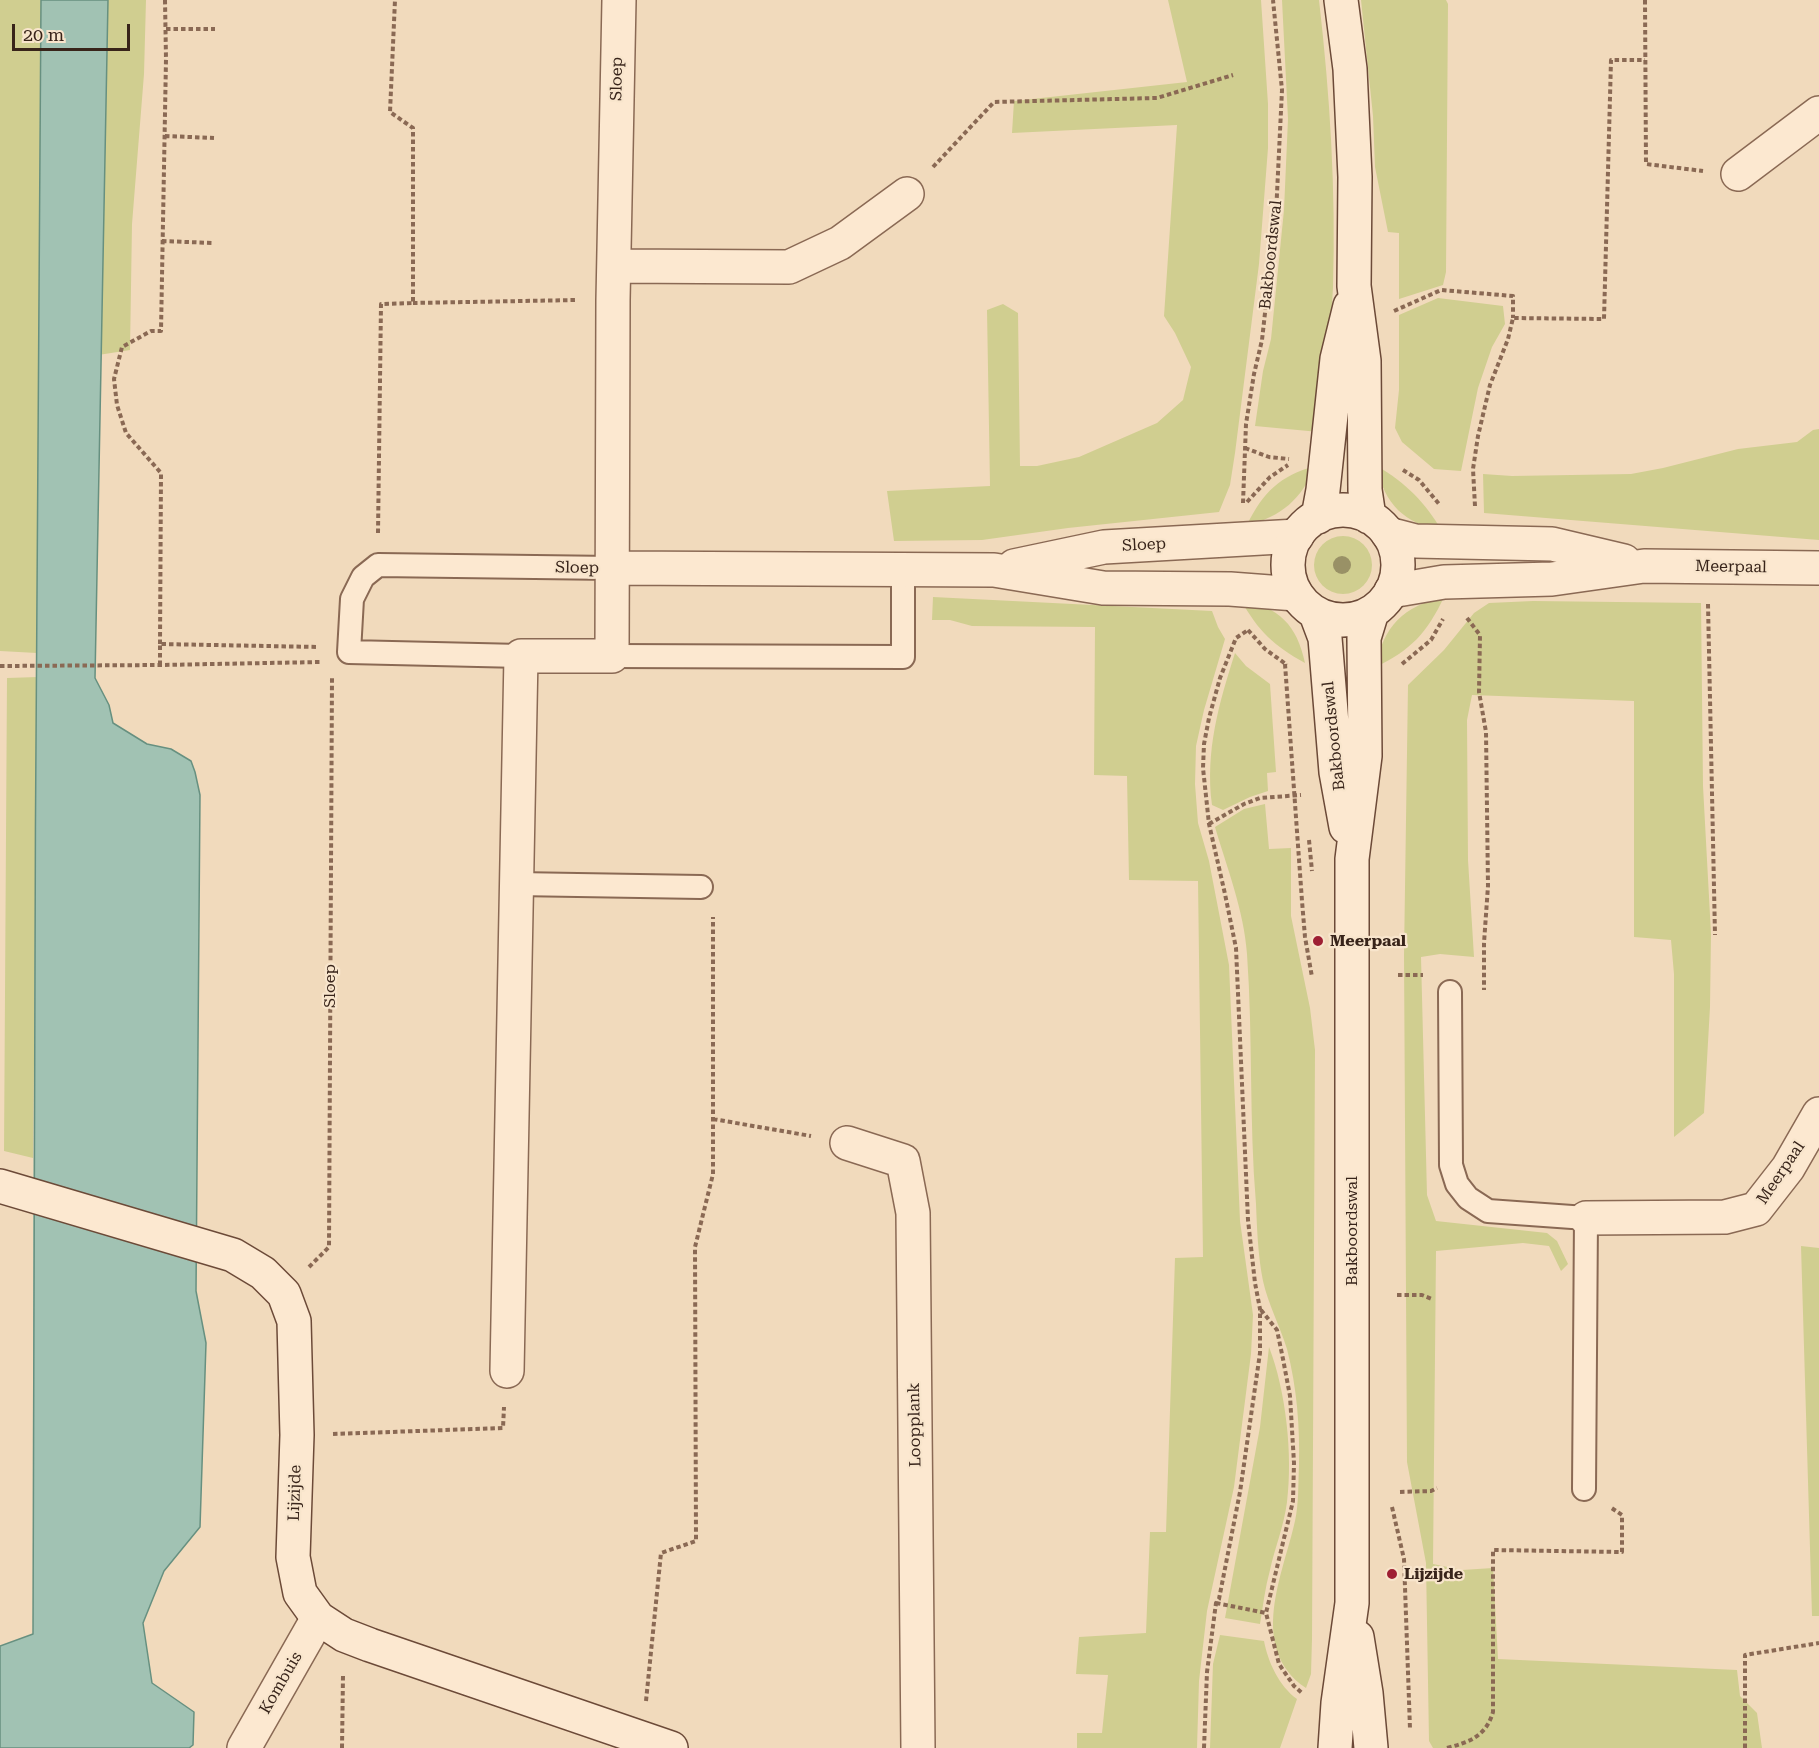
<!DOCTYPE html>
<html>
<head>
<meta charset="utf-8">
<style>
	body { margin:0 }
	#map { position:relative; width:1819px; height:1748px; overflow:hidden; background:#f1dabc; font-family:"Roboto Serif",serif }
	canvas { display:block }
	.scale { position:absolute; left:12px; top:24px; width:118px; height:27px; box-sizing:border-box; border:3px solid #38241a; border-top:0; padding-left:8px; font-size:18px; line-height:21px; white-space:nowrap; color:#38241a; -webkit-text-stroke:4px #f8e5cc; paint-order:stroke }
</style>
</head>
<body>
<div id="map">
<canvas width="1819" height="1748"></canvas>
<div class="scale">20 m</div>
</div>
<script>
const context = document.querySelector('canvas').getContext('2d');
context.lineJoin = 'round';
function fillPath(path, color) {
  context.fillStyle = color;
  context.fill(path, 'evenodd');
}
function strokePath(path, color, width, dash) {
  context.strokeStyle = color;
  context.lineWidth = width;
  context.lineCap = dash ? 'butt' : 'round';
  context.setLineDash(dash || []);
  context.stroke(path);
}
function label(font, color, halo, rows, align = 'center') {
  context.font = font + ' "Roboto Serif",serif';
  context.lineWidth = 4.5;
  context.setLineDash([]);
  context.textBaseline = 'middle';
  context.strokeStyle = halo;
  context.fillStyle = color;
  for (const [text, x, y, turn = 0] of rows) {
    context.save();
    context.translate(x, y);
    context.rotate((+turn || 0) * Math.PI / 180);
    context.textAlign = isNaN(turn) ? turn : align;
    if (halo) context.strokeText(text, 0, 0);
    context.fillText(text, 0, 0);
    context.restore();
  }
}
fillPath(new Path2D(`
	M 0,0 L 146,0 L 144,74 L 132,224 L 130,350 L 92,356 L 43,357 L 37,653 L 0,651 Z
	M 1168,0 L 1261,0 L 1268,104 L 1268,148 L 1259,264 L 1235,453 L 1230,485 L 1219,512 L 1068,528 L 982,540 L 894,541 L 887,491 L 990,486 L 987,310 L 1003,304 L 1018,313 L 1020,466 L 1037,466 L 1079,457 L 1157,423 L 1183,400 L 1191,367 L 1175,333 L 1164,316 L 1177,125 L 1012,133 L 1014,101 L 1187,82 Z
	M 1282,0 L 1319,0 C 1330,95 1336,191 1333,287 C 1331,335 1324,384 1319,432 L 1255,426 L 1263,371 L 1271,339 L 1284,210 L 1288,119 Z
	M 1361,0 L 1446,0 L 1448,4 L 1446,272 L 1443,285 L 1399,299 L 1399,233 L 1388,232 L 1375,167 L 1373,116 Z
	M 1438,298 L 1503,306 L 1505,324 L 1492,347 L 1478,388 L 1461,471 L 1434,469 L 1402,442 L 1395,428 L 1399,390 L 1399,315 Z
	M 1819,429 L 1819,540 L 1484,513 L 1483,474 L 1512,476 L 1631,474 L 1663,468 L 1738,449 L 1797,442 L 1813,430 Z
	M 1315,466 C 1302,499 1281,517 1247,525 C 1263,492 1280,476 1315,466 Z
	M 1377,466 C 1406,483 1425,502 1442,531 C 1405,523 1384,505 1377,466 Z
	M1314 565a29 29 0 1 1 58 0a29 29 0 1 1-58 0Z
	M 933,597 L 1212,611 L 1218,627 L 1225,639 L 1204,710 L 1196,746 L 1195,784 L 1198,823 L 1209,861 L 1229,965 L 1240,1221 L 1253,1315 L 1251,1354 L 1234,1487 L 1207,1611 L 1199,1681 L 1197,1748 L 1077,1748 L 1077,1733 L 1102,1733 L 1108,1675 L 1076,1674 L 1079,1637 L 1146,1633 L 1150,1532 L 1166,1532 L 1175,1258 L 1203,1257 L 1198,881 L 1129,880 L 1127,776 L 1094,775 L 1095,627 L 972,626 L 950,620 L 932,620 Z
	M 1444,597 C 1427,633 1411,650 1376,667 C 1383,626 1404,606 1444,597 Z
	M 1241,600 C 1279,607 1297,625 1305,663 C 1274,646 1258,631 1241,600 Z
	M 1533,601 L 1701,603 L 1703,786 L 1711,934 L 1710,1007 L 1704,1113 L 1674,1137 L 1674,974 L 1671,940 L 1634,937 L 1634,701 L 1472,695 L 1467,720 L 1468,860 L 1474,957 L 1440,954 L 1421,957 L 1427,1195 L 1436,1221 L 1547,1233 L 1557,1241 L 1568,1264 L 1561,1271 L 1549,1246 L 1523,1243 L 1436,1251 L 1433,1564 L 1462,1570 L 1493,1568 L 1498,1659 L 1737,1670 L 1740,1696 L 1757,1713 L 1762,1748 L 1433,1748 L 1429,1741 L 1426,1563 L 1407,1462 L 1404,955 L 1408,685 L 1444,650 L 1474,613 L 1489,603 Z
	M 1235,653 L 1246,666 L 1270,684 L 1276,772 L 1267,773 L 1268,791 L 1250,797 L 1223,810 L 1212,805 C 1205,751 1219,703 1235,653 Z
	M 38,677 L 33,1158 L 4,1151 L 7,678 Z
	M 1265,804 L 1269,849 L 1291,848 L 1291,916 L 1310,1008 L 1315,1050 L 1312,1639 L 1311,1674 L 1306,1688 C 1247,1648 1283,1575 1295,1521 C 1299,1503 1298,1484 1299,1466 C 1300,1427 1297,1388 1287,1349 C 1280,1326 1268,1304 1263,1281 C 1258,1256 1257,1229 1256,1204 C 1249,1121 1253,1037 1247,954 C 1244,911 1227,868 1215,827 L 1244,809 Z
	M 1801,1246 L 1819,1248 L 1819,1616 L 1812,1616 Z
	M 1269,1347 C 1286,1391 1293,1455 1287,1502 C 1284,1526 1275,1547 1270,1570 C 1265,1588 1263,1606 1260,1624 L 1225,1618 L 1260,1427 Z
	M 1220,1635 L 1264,1641 C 1268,1662 1279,1686 1297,1699 L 1280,1748 L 1210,1748 L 1213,1664 Z`), '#d0ce90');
const water = new Path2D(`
	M 41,0 L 108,0 L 95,678 L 109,705 L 113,723 L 147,744 L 171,749 L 191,761 L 195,772 L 200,795 L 196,1291 L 206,1343 L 200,1527 L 164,1571 L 143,1623 L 152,1683 L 194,1712 L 193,1745 L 189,1748 L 0,1748 L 0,1646 L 33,1634 C 32,1089 38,545 41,0 Z`);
fillPath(water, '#a1c2b3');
strokePath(water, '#679080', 1.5);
const lane = new Path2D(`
	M 521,656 L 349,652 L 352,599 L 363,577 L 378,565 L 613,568
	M 612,656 L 903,657 L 903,570
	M 516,884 L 701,887
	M 1450,992 L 1451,1165 L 1457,1184 L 1468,1198 L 1488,1211 L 1586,1218 L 1584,1489`);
const street = new Path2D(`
	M 1738,174 L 1819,113
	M 614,266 L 789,267 L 840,243 L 907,194
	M 1388,534 L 1415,541 L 1552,544 L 1624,561
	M 1014,566 L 1104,547 L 1297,536
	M 613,568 L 994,570 L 1103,588 L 1230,589 L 1296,594
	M 1391,591 L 1444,582 L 1552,579 L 1644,566 L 1819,568
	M 847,1143 L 903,1161 L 913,1213 L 918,1748
	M 1586,1218 L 1725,1217 L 1756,1209 L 1788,1168 L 1819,1114
	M 507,1371 L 521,656 L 612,656 L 613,300 L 619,0
	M 244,1748 L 318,1618`);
const secondary = new Path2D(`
	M 1341,0 L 1350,69 L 1355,177 L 1354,286 L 1364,361 L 1365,490 L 1369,517
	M1288 565a55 55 0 1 1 110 0a55 55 0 1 1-110 0Z
	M 1318,517 L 1323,490 L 1337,359 L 1350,306
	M 1316,614 L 1325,638 L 1336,772 L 1346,827
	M 0,1186 L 233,1255 L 263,1273 L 284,1294 L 294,1321 L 297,1435 L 293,1557 L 300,1593 L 318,1618 L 344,1635 L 370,1645 L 671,1748
	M 1357,1637 L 1366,1693 L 1371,1748
	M 1335,1748 L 1338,1703 L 1352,1603 L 1352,859 L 1365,756 L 1364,638 L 1372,612`);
strokePath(lane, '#8a6954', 26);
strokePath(street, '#8a6954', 36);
strokePath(secondary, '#6c4a38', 36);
strokePath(new Path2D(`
	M 1645,0 L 1646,164 L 1703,171
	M 166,29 L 215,29
	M 165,136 L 214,138
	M 933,167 L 994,102 L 1157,98 L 1233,75
	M 162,241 L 213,243
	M 413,303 L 577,300
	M 1394,311 L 1441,290 L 1513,296 L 1513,318
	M 1245,448 L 1269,457 L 1289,459
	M 1403,470 L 1419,480 L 1439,504
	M 1247,502 L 1270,477 L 1288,465
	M 1243,503 L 1246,424 L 1254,374 L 1262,340 L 1276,214 L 1282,90 L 1273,0
	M 1475,506 L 1473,469 L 1478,436 L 1490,385 L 1508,339 L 1513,318 L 1604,319 L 1611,60 L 1645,60
	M 378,533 L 381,304 L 413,303 L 413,128 L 390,112 L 395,0
	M 1708,604 L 1715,935
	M 1467,618 L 1480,635 L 1479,692 L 1486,732 L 1488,886 L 1484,943 L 1484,990
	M 1248,630 L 1265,649 L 1287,665
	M 160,644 L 161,473 L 126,433 L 117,405 L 114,379 L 122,347 L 151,331 L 161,331 L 166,59 L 165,0
	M 1285,664 L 1302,901 L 1305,937 L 1312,977
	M 1402,664 L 1431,640 L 1443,619
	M 160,665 L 160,644 L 319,647
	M 0,666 L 160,665 L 321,662
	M 1209,824 L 1244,804 L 1260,798 L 1301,795
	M 1309,840 L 1312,871
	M 1398,975 L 1423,975
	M 713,1119 L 811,1136
	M 309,1267 L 329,1247 L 332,677
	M 1397,1295 L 1422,1295 L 1432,1299
	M 1261,1310 L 1277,1330 L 1283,1359 L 1290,1396 L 1294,1463 L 1293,1501 L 1266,1613 L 1279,1664 L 1294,1686 L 1302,1693
	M 333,1434 L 503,1428 L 504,1407
	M 1400,1492 L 1431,1491 L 1437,1488
	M 1392,1507 L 1404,1559 L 1410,1729
	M 1216,1603 L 1266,1613
	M 646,1701 L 661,1553 L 696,1541 L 695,1247 L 713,1174 L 713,917
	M 342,1748 L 343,1675
	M 1204,1748 L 1207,1672 L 1216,1603 L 1219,1599 L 1240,1492 L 1260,1353 L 1260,1309 L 1255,1283 L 1248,1220 L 1236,948 L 1225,894 L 1209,824 L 1203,768 L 1204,744 L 1209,718 L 1220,678 L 1236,638 L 1248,630
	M 1447,1748 C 1470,1742 1486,1736 1493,1712 L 1493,1550 L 1622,1552 L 1622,1515 L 1610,1507
	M 1745,1748 L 1745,1655 L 1819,1643`), '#8a6954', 4, [4.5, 3]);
strokePath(lane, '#fce8d0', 22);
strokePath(street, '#fce8d0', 33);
strokePath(secondary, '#fce8d0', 33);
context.fillStyle = '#999166';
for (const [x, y] of [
	[1342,565]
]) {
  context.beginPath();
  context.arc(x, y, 9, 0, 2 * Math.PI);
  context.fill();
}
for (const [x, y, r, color] of [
	[1318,941,6,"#9e1f33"],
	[1392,1574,6,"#9e1f33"]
]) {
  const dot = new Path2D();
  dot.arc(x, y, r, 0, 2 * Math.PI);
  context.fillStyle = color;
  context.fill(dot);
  strokePath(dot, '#f8e5cc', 2);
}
label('16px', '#38241a', '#f8e5cc', [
	["Sloep",617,79,-89],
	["Bakboordswal",1271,255,-84],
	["Sloep",1144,545,-3],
	["Meerpaal",1731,567,1],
	["Sloep",577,568,1],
	["Bakboordswal",1334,736,-96],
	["Sloep",330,986,-90],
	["Meerpaal",1781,1173,-56],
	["Bakboordswal",1352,1231,-90],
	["Loopplank",915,1425,-91],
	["Lijzijde",295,1493,-88],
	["Kombuis",281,1683,-60]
]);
label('bold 16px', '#38241a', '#f8e5cc', [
	["Meerpaal",1330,941],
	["Lijzijde",1404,1574]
], 'left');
</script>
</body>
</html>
